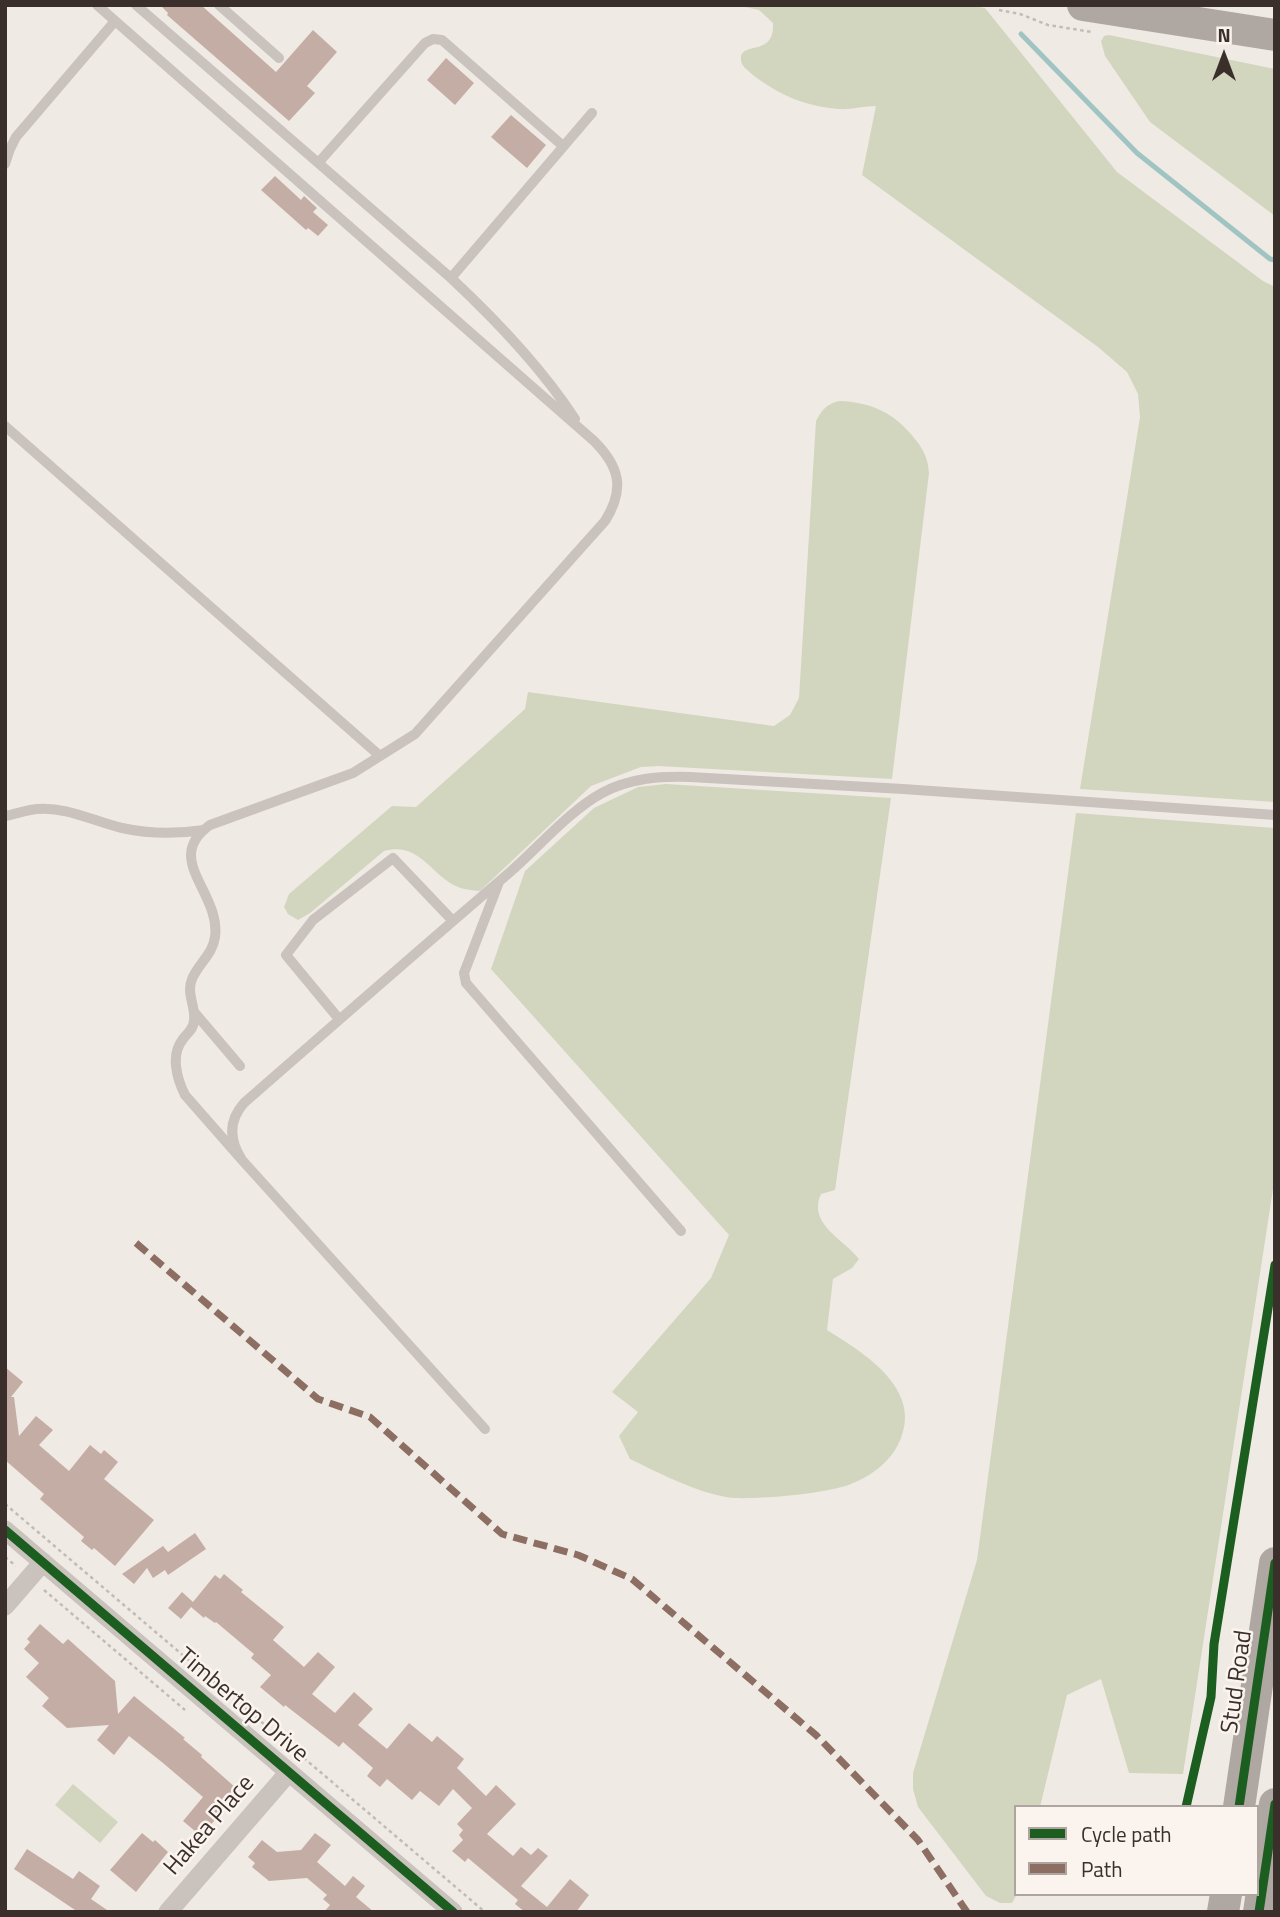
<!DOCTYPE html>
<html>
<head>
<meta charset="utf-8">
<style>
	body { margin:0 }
	#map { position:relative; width:1280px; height:1917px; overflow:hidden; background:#f0eae4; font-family:"Titillium Web",sans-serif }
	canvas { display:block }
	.frame { position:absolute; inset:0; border:7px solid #3b2f2b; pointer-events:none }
	.legend { position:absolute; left:1014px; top:1805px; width:245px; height:91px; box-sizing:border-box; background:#fbf4ee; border:2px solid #aea5a0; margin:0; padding:9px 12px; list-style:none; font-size:21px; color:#3b2f2b }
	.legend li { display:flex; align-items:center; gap:14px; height:35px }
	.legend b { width:35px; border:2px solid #aea5a0 }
	.north { position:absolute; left:1189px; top:21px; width:70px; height:70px; -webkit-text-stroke:5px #fbf4ee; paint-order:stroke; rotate:0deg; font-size:19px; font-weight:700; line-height:28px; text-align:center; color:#3b2f2b }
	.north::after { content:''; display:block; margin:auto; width:24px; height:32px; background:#3b2f2b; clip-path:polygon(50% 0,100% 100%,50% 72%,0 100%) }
</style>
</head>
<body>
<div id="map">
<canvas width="1280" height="1917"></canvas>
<div class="frame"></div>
<ul class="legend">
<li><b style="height:9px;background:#1b5e20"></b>Cycle path</li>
<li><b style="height:9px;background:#8d6e63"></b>Path</li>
</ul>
<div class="north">N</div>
</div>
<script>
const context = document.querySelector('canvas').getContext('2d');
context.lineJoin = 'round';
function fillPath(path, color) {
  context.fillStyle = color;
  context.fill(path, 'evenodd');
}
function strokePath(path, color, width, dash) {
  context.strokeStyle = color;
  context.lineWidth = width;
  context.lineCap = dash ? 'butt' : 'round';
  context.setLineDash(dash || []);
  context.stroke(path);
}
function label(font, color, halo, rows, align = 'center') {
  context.font = font + ' "Titillium Web",sans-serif';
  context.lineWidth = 5;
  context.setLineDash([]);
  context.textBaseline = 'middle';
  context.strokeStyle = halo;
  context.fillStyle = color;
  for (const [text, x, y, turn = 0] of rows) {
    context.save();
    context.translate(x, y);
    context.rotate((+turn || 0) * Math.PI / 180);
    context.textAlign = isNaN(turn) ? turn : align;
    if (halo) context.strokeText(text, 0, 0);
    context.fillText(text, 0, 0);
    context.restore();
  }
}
fillPath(new Path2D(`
	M 736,5 L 966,5 L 985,8 L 1117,172 L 1263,281 L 1275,287 L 1275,802 L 1080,789 L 1140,417 L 1138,394 L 1127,372 L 1098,347 L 862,175 L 876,106 C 864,106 850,110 838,109 C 805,106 779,95 753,75 C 748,70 740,66 741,58 C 742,41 775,57 773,23 L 759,10 Z
	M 1109,35 L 1275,69 L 1275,216 L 1150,122 L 1105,56 L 1101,41 L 1104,36 Z
	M 839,401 C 871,402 895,413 915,439 C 924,450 928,459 929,473 L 892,779 L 658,766 L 641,767 L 591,786 L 480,891 C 472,890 465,890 458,887 C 430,875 420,841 384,851 L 310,913 L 298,920 L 288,914 L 284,907 L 289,894 L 392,806 L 416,807 L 525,709 L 528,692 L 774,726 L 790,715 L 799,698 L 816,421 C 822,409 827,404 839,401 Z
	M 666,784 L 891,798 L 835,1190 L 821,1194 C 807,1224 845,1240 859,1259 L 852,1268 L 833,1279 L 827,1330 C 864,1353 921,1388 901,1438 C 892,1461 873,1475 851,1484 C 825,1494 764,1499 735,1498 C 703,1496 659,1473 630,1459 L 619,1436 L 638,1412 L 612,1392 L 711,1278 L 729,1235 L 491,969 L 525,871 L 594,808 L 638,787 Z
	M 1076,813 L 1275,828 L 1275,1176 L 1183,1774 L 1129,1773 L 1101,1679 L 1067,1695 L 1040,1807 L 1016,1807 L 1017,1894 L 1012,1903 L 1000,1903 L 986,1896 L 918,1807 L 913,1789 L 913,1773 L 977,1560 Z
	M 73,1784 L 118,1822 L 100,1843 L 55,1805 Z`), '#d2d6be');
strokePath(new Path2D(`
	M 1021,34 L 1137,153 L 1270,259 L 1275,260`), '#a0c4c2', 5);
fillPath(new Path2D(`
	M 160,5 L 201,5 L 276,72 L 313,30 L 337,52 L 307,86 L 315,93 L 289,121 L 167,15 L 168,13 Z
	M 446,58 L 474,83 L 455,105 L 427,80 Z
	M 511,115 L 546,145 L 527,168 L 491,137 Z
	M 275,176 L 301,200 L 304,196 L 317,208 L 313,212 L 328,225 L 318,236 L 308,228 L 306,230 L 261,190 Z
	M 5,1367 L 23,1382 L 11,1397 L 14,1397 L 19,1436 L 36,1416 L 53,1430 L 39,1445 L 69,1471 L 90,1445 L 101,1454 L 104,1450 L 118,1462 L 104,1479 L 154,1520 L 115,1566 L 94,1548 L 92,1550 L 81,1541 L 84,1537 L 40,1499 L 44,1494 L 5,1460 Z
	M 195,1533 L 206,1549 L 168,1575 L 165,1570 L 153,1578 L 147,1568 L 134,1584 L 122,1574 L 163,1546 L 168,1552 Z
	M 224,1574 L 243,1590 L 241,1592 L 284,1627 L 273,1640 L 304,1667 L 318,1652 L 335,1667 L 312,1694 L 335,1713 L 354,1692 L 373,1709 L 358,1725 L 387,1749 L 409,1723 L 432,1742 L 437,1736 L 464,1759 L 457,1768 L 486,1796 L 496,1785 L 516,1804 L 487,1834 L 513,1856 L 521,1847 L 531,1855 L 538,1848 L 548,1856 L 521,1886 L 547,1907 L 570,1879 L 589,1895 L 576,1912 L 525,1912 L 515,1904 L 518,1900 L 468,1858 L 465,1862 L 452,1851 L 463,1840 L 459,1835 L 463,1830 L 457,1824 L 472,1808 L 453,1789 L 439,1806 L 420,1791 L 412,1800 L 387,1779 L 380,1787 L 367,1776 L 373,1768 L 343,1742 L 339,1747 L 285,1705 L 284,1707 L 260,1687 L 271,1675 L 251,1658 L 254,1654 L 216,1622 L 215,1623 L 205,1616 L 204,1618 L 191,1607 L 181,1619 L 168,1608 L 182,1592 L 193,1602 L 215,1575 L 220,1579 Z
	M 40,1624 L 63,1644 L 68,1639 L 115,1681 L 118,1714 L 134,1696 L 185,1738 L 183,1739 L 202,1755 L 201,1757 L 236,1788 L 225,1802 L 228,1805 L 201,1836 L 183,1821 L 203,1797 L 163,1763 L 129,1736 L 114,1755 L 97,1740 L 109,1725 L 67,1728 L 42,1706 L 49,1698 L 26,1677 L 39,1663 L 24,1649 L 30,1642 L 27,1639 Z
	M 142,1833 L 153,1842 L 155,1840 L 168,1852 L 136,1892 L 110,1870 Z
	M 315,1833 L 331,1845 L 317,1862 L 345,1886 L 353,1876 L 365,1886 L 356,1897 L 374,1912 L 324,1912 L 330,1905 L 323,1899 L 327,1895 L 307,1878 L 269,1881 L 252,1867 L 255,1863 L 248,1857 L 262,1840 L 277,1852 L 301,1850 Z
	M 27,1849 L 73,1879 L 79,1871 L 100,1886 L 91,1899 L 110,1912 L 78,1912 L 14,1869 Z`), '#c4ada5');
strokePath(new Path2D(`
	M 999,10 L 1020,14 L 1048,25 L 1092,32
	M 5,1504 L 485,1912
	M 5,1557 L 16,1566
	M 44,1590 L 185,1710`), '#c2bbb6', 2.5, [3.5, 3.5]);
strokePath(new Path2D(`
	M 97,5 L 594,441 C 620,467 625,489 605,521 L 415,734 L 353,773 L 210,825 C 162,859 221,892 215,937 C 213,954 198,964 192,979 C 186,994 196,1006 194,1021 C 193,1030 188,1032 183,1039 C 170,1055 177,1079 185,1095 L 242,1160
	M 136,5 L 451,278 C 496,320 541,367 575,419
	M 219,5 L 279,58
	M 319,162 L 425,43 L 433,39 L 442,40 L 563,146
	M 5,164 L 10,149 L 16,137 L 115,21
	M 451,278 L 592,113
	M 5,426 L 380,756
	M 5,816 C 16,814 26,810 37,809 C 66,806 95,822 122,828 C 149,834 177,834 204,830
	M 499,882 L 464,973 L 466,983 L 681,1231
	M 195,1013 L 240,1066
	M 339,1019 L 286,955 L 313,920 L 393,858 L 452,920
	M 485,1429 L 242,1160 C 229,1140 228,1121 244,1103 C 332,1026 420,949 509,873 C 538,848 569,811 602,793 C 630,778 659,776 690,777 L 903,789 L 1275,815`), '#cac2bd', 10);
strokePath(new Path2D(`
	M 5,1530 L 453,1912
	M 5,1606 L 43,1562
	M 168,1912 L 289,1772`), '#cac2bd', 19);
strokePath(new Path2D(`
	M 1083,5 L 1275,35
	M 1239,1807 L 1275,1563
	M 1223,1912 L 1226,1894
	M 1259,1912 L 1275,1804`), '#afa8a2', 32);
strokePath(new Path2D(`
	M 136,1243 L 318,1399 L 370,1417 L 502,1534 L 578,1555 L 632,1579 L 816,1735 L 918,1840 L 967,1912`), '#8d6e63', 7, [14, 7]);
strokePath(new Path2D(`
	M 5,1530 L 453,1912
	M 1186,1807 L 1211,1697 L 1214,1644 L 1275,1265
	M 1239,1807 L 1275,1563
	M 1259,1912 L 1275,1804`), '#1b5e20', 9);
label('24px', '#3b2f2b', '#fbf4ee', [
	["Stud Road",1238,1682,-82],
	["Timbertop Drive",242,1706,40],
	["Hakea Place",210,1826,-49]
]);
</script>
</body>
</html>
